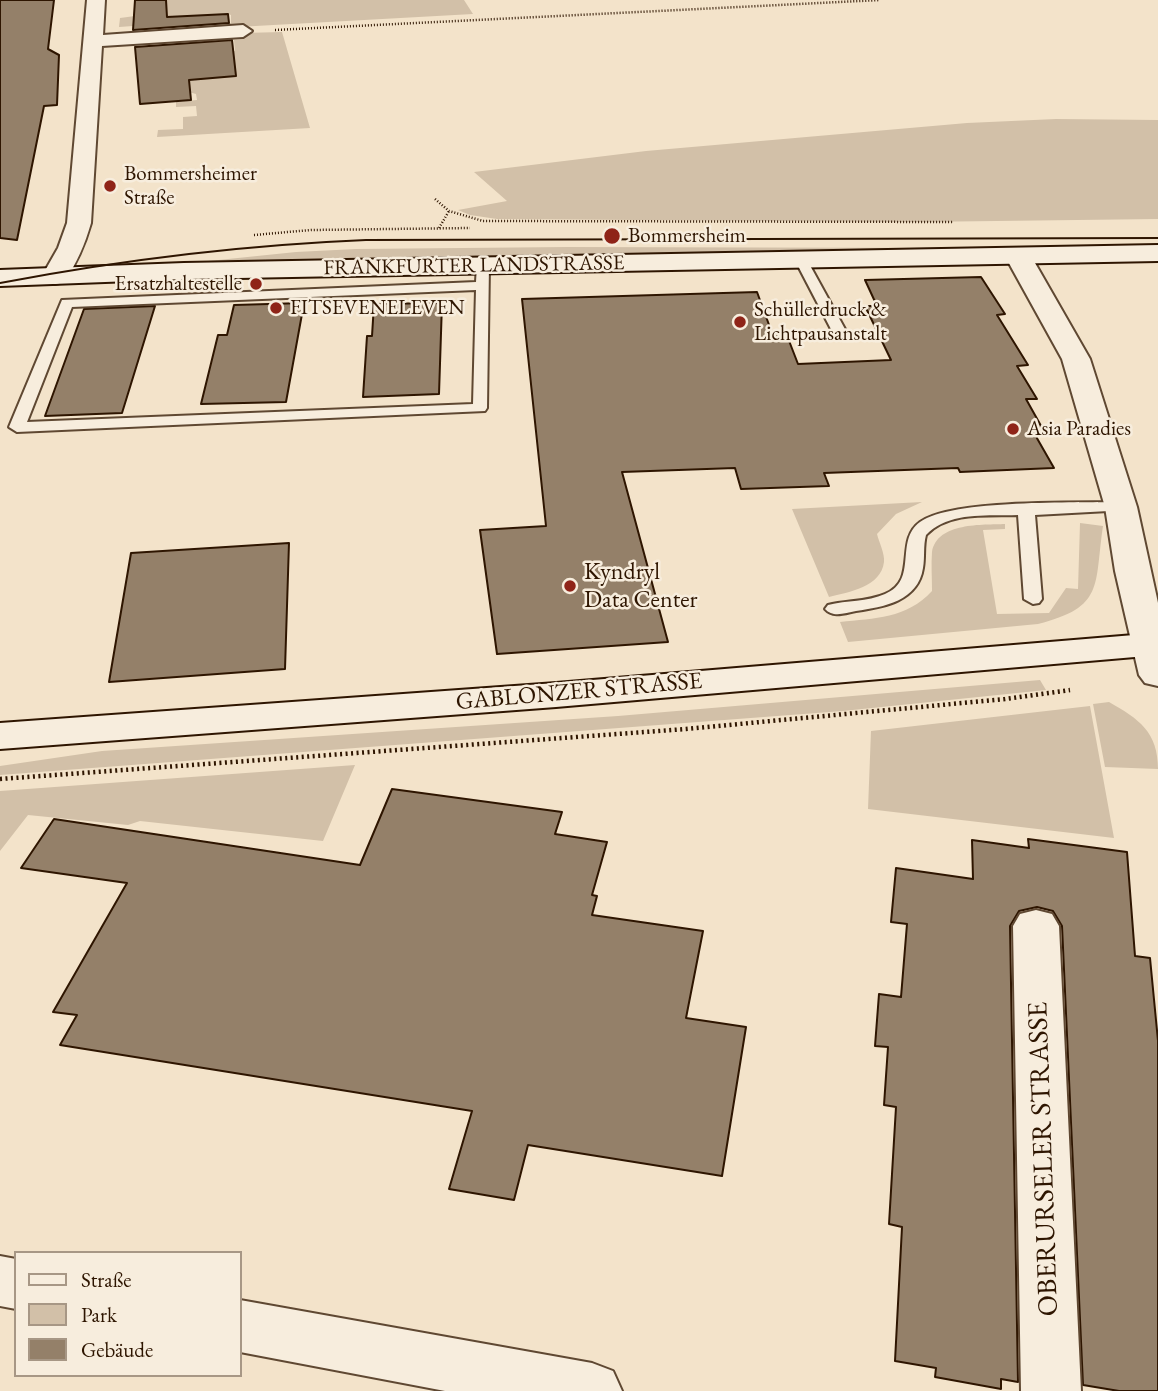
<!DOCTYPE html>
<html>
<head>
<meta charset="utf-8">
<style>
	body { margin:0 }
	#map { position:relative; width:1158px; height:1391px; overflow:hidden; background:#f3e3ca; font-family:"EB Garamond",serif }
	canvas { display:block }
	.legend { position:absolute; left:14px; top:1251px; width:228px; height:126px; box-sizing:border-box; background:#f7eddd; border:2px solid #a79785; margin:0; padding:9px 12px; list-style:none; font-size:21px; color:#2e1500 }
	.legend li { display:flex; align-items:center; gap:14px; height:35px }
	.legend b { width:35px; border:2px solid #a79785 }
</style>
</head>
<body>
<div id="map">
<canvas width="1158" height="1391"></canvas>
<ul class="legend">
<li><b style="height:9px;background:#f7eddd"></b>Straße</li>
<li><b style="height:19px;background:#d2c0a8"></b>Park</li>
<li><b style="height:19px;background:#948069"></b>Gebäude</li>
</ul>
</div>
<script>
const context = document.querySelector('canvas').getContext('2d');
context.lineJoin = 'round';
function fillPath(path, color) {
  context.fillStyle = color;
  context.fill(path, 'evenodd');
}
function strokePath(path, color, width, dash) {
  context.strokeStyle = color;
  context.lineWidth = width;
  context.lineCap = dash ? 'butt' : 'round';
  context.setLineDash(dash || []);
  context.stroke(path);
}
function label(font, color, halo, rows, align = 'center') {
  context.font = font + ' "EB Garamond",serif';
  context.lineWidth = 5;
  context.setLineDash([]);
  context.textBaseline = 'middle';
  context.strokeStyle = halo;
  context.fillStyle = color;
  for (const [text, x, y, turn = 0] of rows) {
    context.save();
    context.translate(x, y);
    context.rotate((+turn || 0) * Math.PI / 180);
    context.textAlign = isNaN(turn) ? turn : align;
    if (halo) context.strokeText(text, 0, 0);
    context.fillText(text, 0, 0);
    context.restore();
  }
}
fillPath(new Path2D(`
	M 166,0 L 464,0 L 473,14 L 183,30 L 186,25 L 231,23 L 231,15 L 228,14 L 134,19 L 133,26 L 119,27 L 120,18 L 135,16 Z
	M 282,32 L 310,128 L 157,137 L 158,130 L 183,129 L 183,117 L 197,116 L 196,106 L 176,107 L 176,102 L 197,100 L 196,94 L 185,91 L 158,56 L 235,51 L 234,40 L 244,39 L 243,33 Z
	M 1056,119 L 1158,120 L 1158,219 L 916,222 L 497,219 L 470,215 L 458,210 L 507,201 L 474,172 L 646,151 L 967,123 Z
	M 567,247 L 949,248 L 199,262 L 296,252 L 356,249 Z
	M 922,502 L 896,514 L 877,534 C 879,542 885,554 884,562 C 881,587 849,592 829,597 L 792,509 Z
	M 1080,523 L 1103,526 C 1094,586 1105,607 1038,624 L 848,642 L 840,622 C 875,618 906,619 932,591 C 932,578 931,564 932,552 C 937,522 983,525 1005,524 L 1005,529 L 983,530 L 997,614 L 1049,613 L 1066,588 L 1078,589 Z
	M 1040,680 L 1046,690 L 843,711 L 0,775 L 0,766 L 102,751 L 618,716 Z
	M 1109,702 C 1139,719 1158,732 1158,769 L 1105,767 L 1093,704 Z
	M 1090,706 L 1114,838 L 868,809 L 871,731 Z
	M 355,765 L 323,841 L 140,821 L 128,825 L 28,815 L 0,851 L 0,791 Z`), '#d2c0a8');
const building = new Path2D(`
	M 0,0 L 54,0 L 48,49 L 59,55 L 57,105 L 44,106 L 17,240 L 0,238 Z
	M 135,0 L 166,0 L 167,17 L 228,14 L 229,23 L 133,30 Z
	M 232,40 L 236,76 L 189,80 L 191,100 L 140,104 L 135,47 Z
	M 981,277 L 1005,314 L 997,315 L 1028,365 L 1017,366 L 1037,399 L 1026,399 L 1045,433 L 1034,433 L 1054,468 L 960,472 L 958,468 L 824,473 L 829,486 L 741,489 L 735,468 L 622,472 L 668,642 L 497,654 L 480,530 L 546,526 L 522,299 L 757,292 L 772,333 L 786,333 L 798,364 L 891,360 L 865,306 L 877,306 L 865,280 Z
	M 304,303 L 286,402 L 201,404 L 218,335 L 227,335 L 234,305 Z
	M 442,303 L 439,394 L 363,397 L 367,336 L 372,336 L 374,304 Z
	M 155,306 L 122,413 L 45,416 L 84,309 Z
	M 289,543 L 285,669 L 109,682 L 131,553 Z
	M 392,789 L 562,812 L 555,834 L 607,842 L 592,895 L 597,896 L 592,915 L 703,931 L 686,1018 L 746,1027 L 722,1176 L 528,1145 L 514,1200 L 449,1189 L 472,1111 L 60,1045 L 77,1015 L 53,1012 L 127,883 L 21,868 L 54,819 L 360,865 Z
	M 1028,839 L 1127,852 L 1135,956 L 1150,958 L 1158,1041 L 1158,1391 L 1119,1391 L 1083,1385 L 1062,926 L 1053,911 L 1037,907 L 1019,911 L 1010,926 L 1018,1382 L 1001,1379 L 1001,1389 L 935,1377 L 936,1368 L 895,1361 L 902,1227 L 889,1224 L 896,1107 L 884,1105 L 888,1047 L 875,1046 L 879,994 L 901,997 L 907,924 L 891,922 L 896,868 L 973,879 L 972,840 L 1029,848 Z`);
fillPath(building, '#948069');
strokePath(building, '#2e1500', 2);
const service = new Path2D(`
	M 801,256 L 807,260 L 846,331 L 844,334 L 839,335 L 832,331 L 795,260 Z
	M 483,261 L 489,265 L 487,408 L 485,411 L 17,432 L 9,427 L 62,300 L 476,282 L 477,265 ZM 476,290 L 473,404 L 27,422 L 72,307 Z
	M 1121,502 L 1127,504 L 1129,507 L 1127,510 L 1035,515 L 1042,599 L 1039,603 L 1033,604 L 1024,599 L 1018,515 C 989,516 948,511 926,535 C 923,546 925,557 923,568 C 918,601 884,607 856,611 C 845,613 833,618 825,609 L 828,605 C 847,600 867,602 885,594 C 919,580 894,541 920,522 C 952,499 1078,503 1121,502 Z`);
const minor = new Path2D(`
	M 87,0 L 105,0 L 103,35 L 243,25 L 252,31 L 243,37 L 102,46 L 91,223 C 85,244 77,263 64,282 L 55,284 L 46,282 L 42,276 L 58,248 L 67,223 Z
	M 1018,248 L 1027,251 L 1031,256 L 1090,359 L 1137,507 L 1158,603 L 1158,686 L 1145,683 L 1139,675 L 1115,571 L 1105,507 L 1062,359 L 1005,256 L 1009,251 Z
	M 1036,910 L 1052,914 L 1059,926 L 1081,1391 L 1021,1391 L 1013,926 L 1020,914 Z
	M 0,1256 L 16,1259 L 16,1309 L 0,1306 Z
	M 240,1300 L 592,1363 L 613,1371 L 622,1391 L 445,1391 L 240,1352 Z`);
const secondary = new Path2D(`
	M 1158,245 L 1158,261 L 184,279 L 0,286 L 0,270 L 184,263 Z
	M 1158,633 L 1158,655 L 556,707 L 0,749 L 0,723 L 556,683 Z`);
strokePath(service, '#5f4832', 4);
strokePath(minor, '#5f4832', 4);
strokePath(secondary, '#2e1500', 4);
strokePath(new Path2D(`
	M 275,30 L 880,0
	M 435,199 L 449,211 L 483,221 L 954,222
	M 439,228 L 449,211
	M 254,235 L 311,230 L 470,228`), '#2e1500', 2.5, [1, 2]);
strokePath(new Path2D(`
	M 0,779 L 686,729 L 1005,699 L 1070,690`), '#2e1500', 4.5, [2, 3.5]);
fillPath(service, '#f7eddd');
fillPath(minor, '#f7eddd');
fillPath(secondary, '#f7eddd');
strokePath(new Path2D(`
	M 0,283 C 121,260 243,245 366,240 L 1158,238`), '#2e1500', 2);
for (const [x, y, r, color] of [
	[110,186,7,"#8f2418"],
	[612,236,9,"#8f2418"],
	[256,284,7,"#8f2418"],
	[276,308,7,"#8f2418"],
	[740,322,7,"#8f2418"],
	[1013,429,7,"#8f2418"],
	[570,586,7,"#8f2418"]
]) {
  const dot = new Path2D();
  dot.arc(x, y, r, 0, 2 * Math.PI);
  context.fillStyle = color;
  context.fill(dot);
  strokePath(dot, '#f7eddd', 2.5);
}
label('21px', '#2e1500', '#f7eddd', [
	["Bommersheimer",124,174],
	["Straße",124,198],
	["Bommersheim",628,236],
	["Ersatzhaltestelle",242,284,"right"],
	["FITSEVENELEVEN",290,308],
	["Schüllerdruck &",754,310],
	["Lichtpausanstalt",754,334],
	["Asia Paradies",1027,429]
], 'left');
label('21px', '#2e1500', '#f7eddd', [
	["FRANKFURTER LANDSTRASSE",474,266,-1]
]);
label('24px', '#2e1500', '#f7eddd', [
	["Kyndryl",584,572],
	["Data Center",584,600]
], 'left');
label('24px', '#2e1500', '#f7eddd', [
	["GABLONZER STRASSE",579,692,-5]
]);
label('28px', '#2e1500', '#f7eddd', [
	["OBERURSELER STRASSE",1044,1159,-92]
]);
</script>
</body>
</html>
